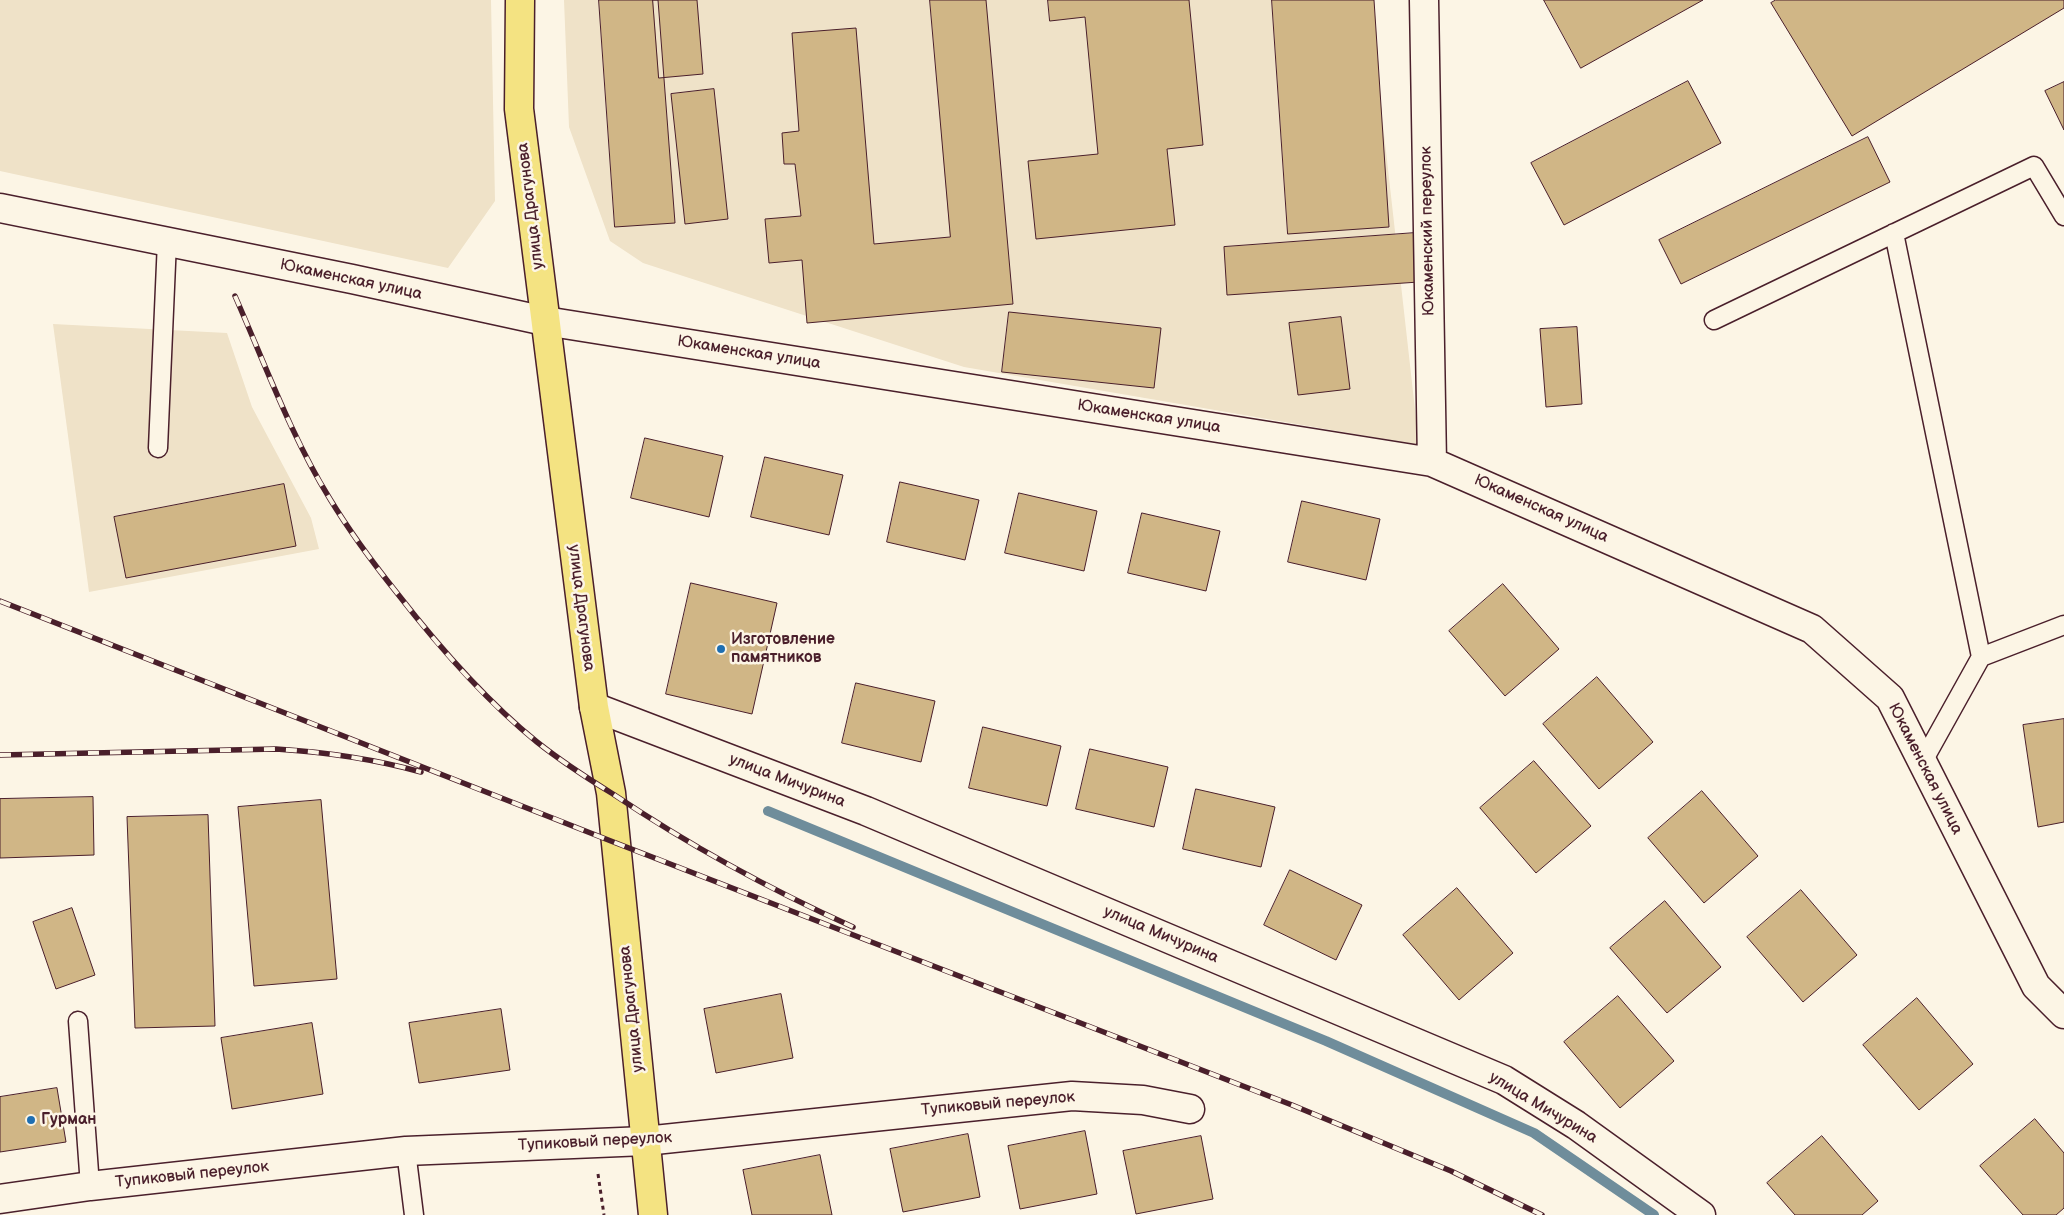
<!DOCTYPE html>
<html>
<head>
<meta charset="utf-8">
<style>
	body { margin:0 }
	canvas { display:block; background:#fcf5e5 }
</style>
</head>
<body>
<canvas width="2064" height="1215"></canvas>
<script>
const context = document.querySelector('canvas').getContext('2d');
context.lineJoin = 'round';
function fillPath(path, color) {
  context.fillStyle = color;
  context.fill(path, 'evenodd');
}
function strokePath(path, color, width, dash) {
  context.strokeStyle = color;
  context.lineWidth = width;
  context.lineCap = dash ? 'butt' : 'round';
  context.setLineDash(dash || []);
  context.stroke(path);
}
function label(font, color, halo, rows, align = 'center') {
  context.font = font + ' "Balsamiq Sans",sans-serif';
  context.lineWidth = 5;
  context.setLineDash([]);
  context.textBaseline = 'middle';
  context.strokeStyle = halo;
  context.fillStyle = color;
  for (const [text, x, y, turn = 0] of rows) {
    context.save();
    context.translate(x, y);
    context.rotate((+turn || 0) * Math.PI / 180);
    context.textAlign = isNaN(turn) ? turn : align;
    if (halo) context.strokeText(text, 0, 0);
    context.fillText(text, 0, 0);
    context.restore();
  }
}
fillPath(new Path2D(`
	M 0,0 L 491,0 L 495,201 L 448,268 L 0,171 Z
	M 564,0 L 1369,0 L 1419,445 L 964,367 L 643,263 L 610,241 L 569,127 Z
	M 53,324 L 227,333 L 252,407 L 311,518 L 319,549 L 89,592 Z`), '#efe2c8');
strokePath(new Path2D(`
	M 768,811 L 1326,1041 L 1534,1133 L 1654,1215`), '#6f8d9b', 10);
const building = new Path2D(`
	M 599,0 L 658,0 L 675,223 L 615,227 Z
	M 653,0 L 697,0 L 703,74 L 659,78 Z
	M 930,0 L 986,0 L 1013,304 L 807,323 L 802,260 L 769,263 L 765,219 L 801,216 L 795,164 L 784,164 L 782,133 L 799,131 L 792,33 L 856,28 L 874,244 L 950,237 Z
	M 1048,0 L 1189,0 L 1203,145 L 1167,149 L 1175,225 L 1036,239 L 1028,161 L 1098,154 L 1085,17 L 1050,21 Z
	M 1272,0 L 1374,0 L 1389,227 L 1288,234 Z
	M 1544,0 L 1703,0 L 1581,68 Z
	M 1776,0 L 2064,0 L 2064,8 L 1852,136 L 1771,3 Z
	M 1688,81 L 1721,143 L 1564,225 L 1531,163 Z
	M 2064,82 L 2064,130 L 2045,91 Z
	M 714,89 L 728,219 L 685,224 L 671,94 Z
	M 1868,137 L 1890,182 L 1681,284 L 1659,240 Z
	M 1415,233 L 1419,282 L 1227,295 L 1224,247 Z
	M 1009,312 L 1161,328 L 1154,388 L 1002,372 Z
	M 1341,317 L 1350,389 L 1298,395 L 1289,323 Z
	M 1577,327 L 1582,404 L 1546,407 L 1540,329 Z
	M 645,438 L 723,456 L 709,517 L 631,498 Z
	M 765,457 L 843,475 L 829,535 L 751,517 Z
	M 900,482 L 979,500 L 965,560 L 887,542 Z
	M 284,484 L 296,546 L 126,578 L 114,517 Z
	M 1019,493 L 1097,511 L 1084,571 L 1005,553 Z
	M 1302,501 L 1380,519 L 1366,580 L 1288,562 Z
	M 1142,513 L 1220,531 L 1206,591 L 1128,573 Z
	M 691,583 L 777,603 L 752,714 L 666,694 Z
	M 1503,584 L 1559,649 L 1505,696 L 1449,631 Z
	M 1597,677 L 1653,742 L 1599,789 L 1543,724 Z
	M 856,683 L 935,701 L 921,762 L 842,743 Z
	M 2064,719 L 2064,822 L 2038,827 L 2023,725 Z
	M 983,727 L 1061,746 L 1047,806 L 969,788 Z
	M 1090,749 L 1168,767 L 1154,827 L 1076,809 Z
	M 1534,761 L 1591,826 L 1536,873 L 1480,808 Z
	M 1196,789 L 1275,807 L 1261,867 L 1183,849 Z
	M 1702,791 L 1758,856 L 1704,903 L 1648,838 Z
	M 93,797 L 94,855 L 0,858 L 0,799 Z
	M 321,800 L 337,979 L 254,986 L 238,807 Z
	M 208,815 L 215,1026 L 135,1028 L 127,817 Z
	M 1290,870 L 1362,905 L 1336,960 L 1264,925 Z
	M 1457,888 L 1513,953 L 1459,1000 L 1403,935 Z
	M 1801,890 L 1857,955 L 1803,1002 L 1747,937 Z
	M 1665,901 L 1721,967 L 1667,1013 L 1610,948 Z
	M 72,908 L 95,975 L 56,989 L 33,922 Z
	M 781,994 L 793,1058 L 716,1073 L 704,1009 Z
	M 1618,996 L 1674,1061 L 1620,1108 L 1564,1042 Z
	M 1917,998 L 1973,1064 L 1919,1110 L 1863,1045 Z
	M 501,1009 L 510,1070 L 419,1083 L 409,1023 Z
	M 312,1023 L 323,1094 L 232,1109 L 221,1038 Z
	M 57,1088 L 66,1142 L 0,1152 L 0,1097 Z
	M 2035,1119 L 2064,1153 L 2064,1208 L 2056,1215 L 2023,1215 L 1980,1166 Z
	M 1085,1131 L 1097,1194 L 1020,1209 L 1008,1146 Z
	M 968,1134 L 980,1197 L 903,1212 L 890,1149 Z
	M 1201,1136 L 1213,1199 L 1136,1214 L 1123,1151 Z
	M 1822,1136 L 1878,1201 L 1862,1215 L 1795,1215 L 1767,1183 Z
	M 820,1155 L 832,1215 L 752,1215 L 743,1170 Z`);
fillPath(building, '#d0b686');
strokePath(building, '#4a1f2b', 1);
const service = new Path2D(`
	M 1894,233 L 1981,657
	M 1714,320 L 2034,166 L 2064,216
	M 158,448 L 167,241
	M 1922,763 L 1981,657 L 2064,625
	M 78,1021 L 90,1186
	M 406,1151 L 414,1215`);
const minor = new Path2D(`
	M 1424,0 L 1432,462
	M 545,321 L 1432,462 L 1812,629 L 1890,698 L 2036,986 L 2064,1014
	M 594,707 L 866,811 L 1504,1080 L 1576,1125 L 1701,1215
	M 0,1199 L 90,1186 L 406,1151 L 645,1141 L 1072,1096 L 1143,1100 L 1190,1109`);
const tertiary = new Path2D(`
	M 0,208 L 352,279 L 545,321`);
const primary = new Path2D(`
	M 520,0 L 519,109 L 594,707 L 611,793 L 653,1215`);
strokePath(service, '#4a1f2b', 21);
strokePath(minor, '#4a1f2b', 31);
strokePath(tertiary, '#4a1f2b', 31);
strokePath(primary, '#4a1f2b', 31);
strokePath(new Path2D(`
	M 598,1174 L 604,1215`), '#4a1f2b', 3, [4, 4]);
strokePath(service, '#fcf5e5', 18);
strokePath(minor, '#fcf5e5', 28);
strokePath(tertiary, '#fcf5e5', 28);
strokePath(primary, '#f4e382', 28);
const rail = new Path2D(`
	M 235,296 C 265,364 291,436 330,499 C 350,532 373,563 397,593 C 439,647 484,699 537,742 C 561,761 587,778 613,794 C 689,845 769,889 853,927
	M 0,601 L 616,843 L 1292,1105 L 1451,1171 L 1542,1215
	M 0,755 L 276,749 C 325,752 374,759 421,772`);
strokePath(rail, '#4a1f2b', 5.5);
strokePath(rail, '#fcf5e5', 4, [11]);
for (const [x, y, r, color] of [
	[721,649,5,"#1f6fb2"],
	[31,1120,5,"#1f6fb2"]
]) {
  const dot = new Path2D();
  dot.arc(x, y, r, 0, 2 * Math.PI);
  context.fillStyle = color;
  context.fill(dot);
  strokePath(dot, '#fcf5e5', 2);
}
label('16px', '#4a1f2b', '#fcf5e5', [
	["улица Драгунова",531,206,-97],
	["Юкаменский переулок",1428,231,-91],
	["Юкаменская улица",351,280,12],
	["Юкаменская улица",749,353,9],
	["Юкаменская улица",1149,417,9],
	["Юкаменская улица",1541,509,24],
	["улица Драгунова",581,608,83],
	["Юкаменская улица",1925,769,63],
	["улица Мичурина",787,781,21],
	["улица Мичурина",1161,935,23],
	["улица Драгунова",632,1009,-96],
	["Тупиковый переулок",998,1104,-5],
	["улица Мичурина",1543,1108,31],
	["Тупиковый переулок",595,1142,-3],
	["Тупиковый переулок",192,1175,-6]
]);
label('bold 16px', '#4a1f2b', '#fcf5e5', [
	["Изготовление",731,640],
	["памятников",731,658],
	["Гурман",41,1120]
], 'left');
</script>
</body>
</html>
